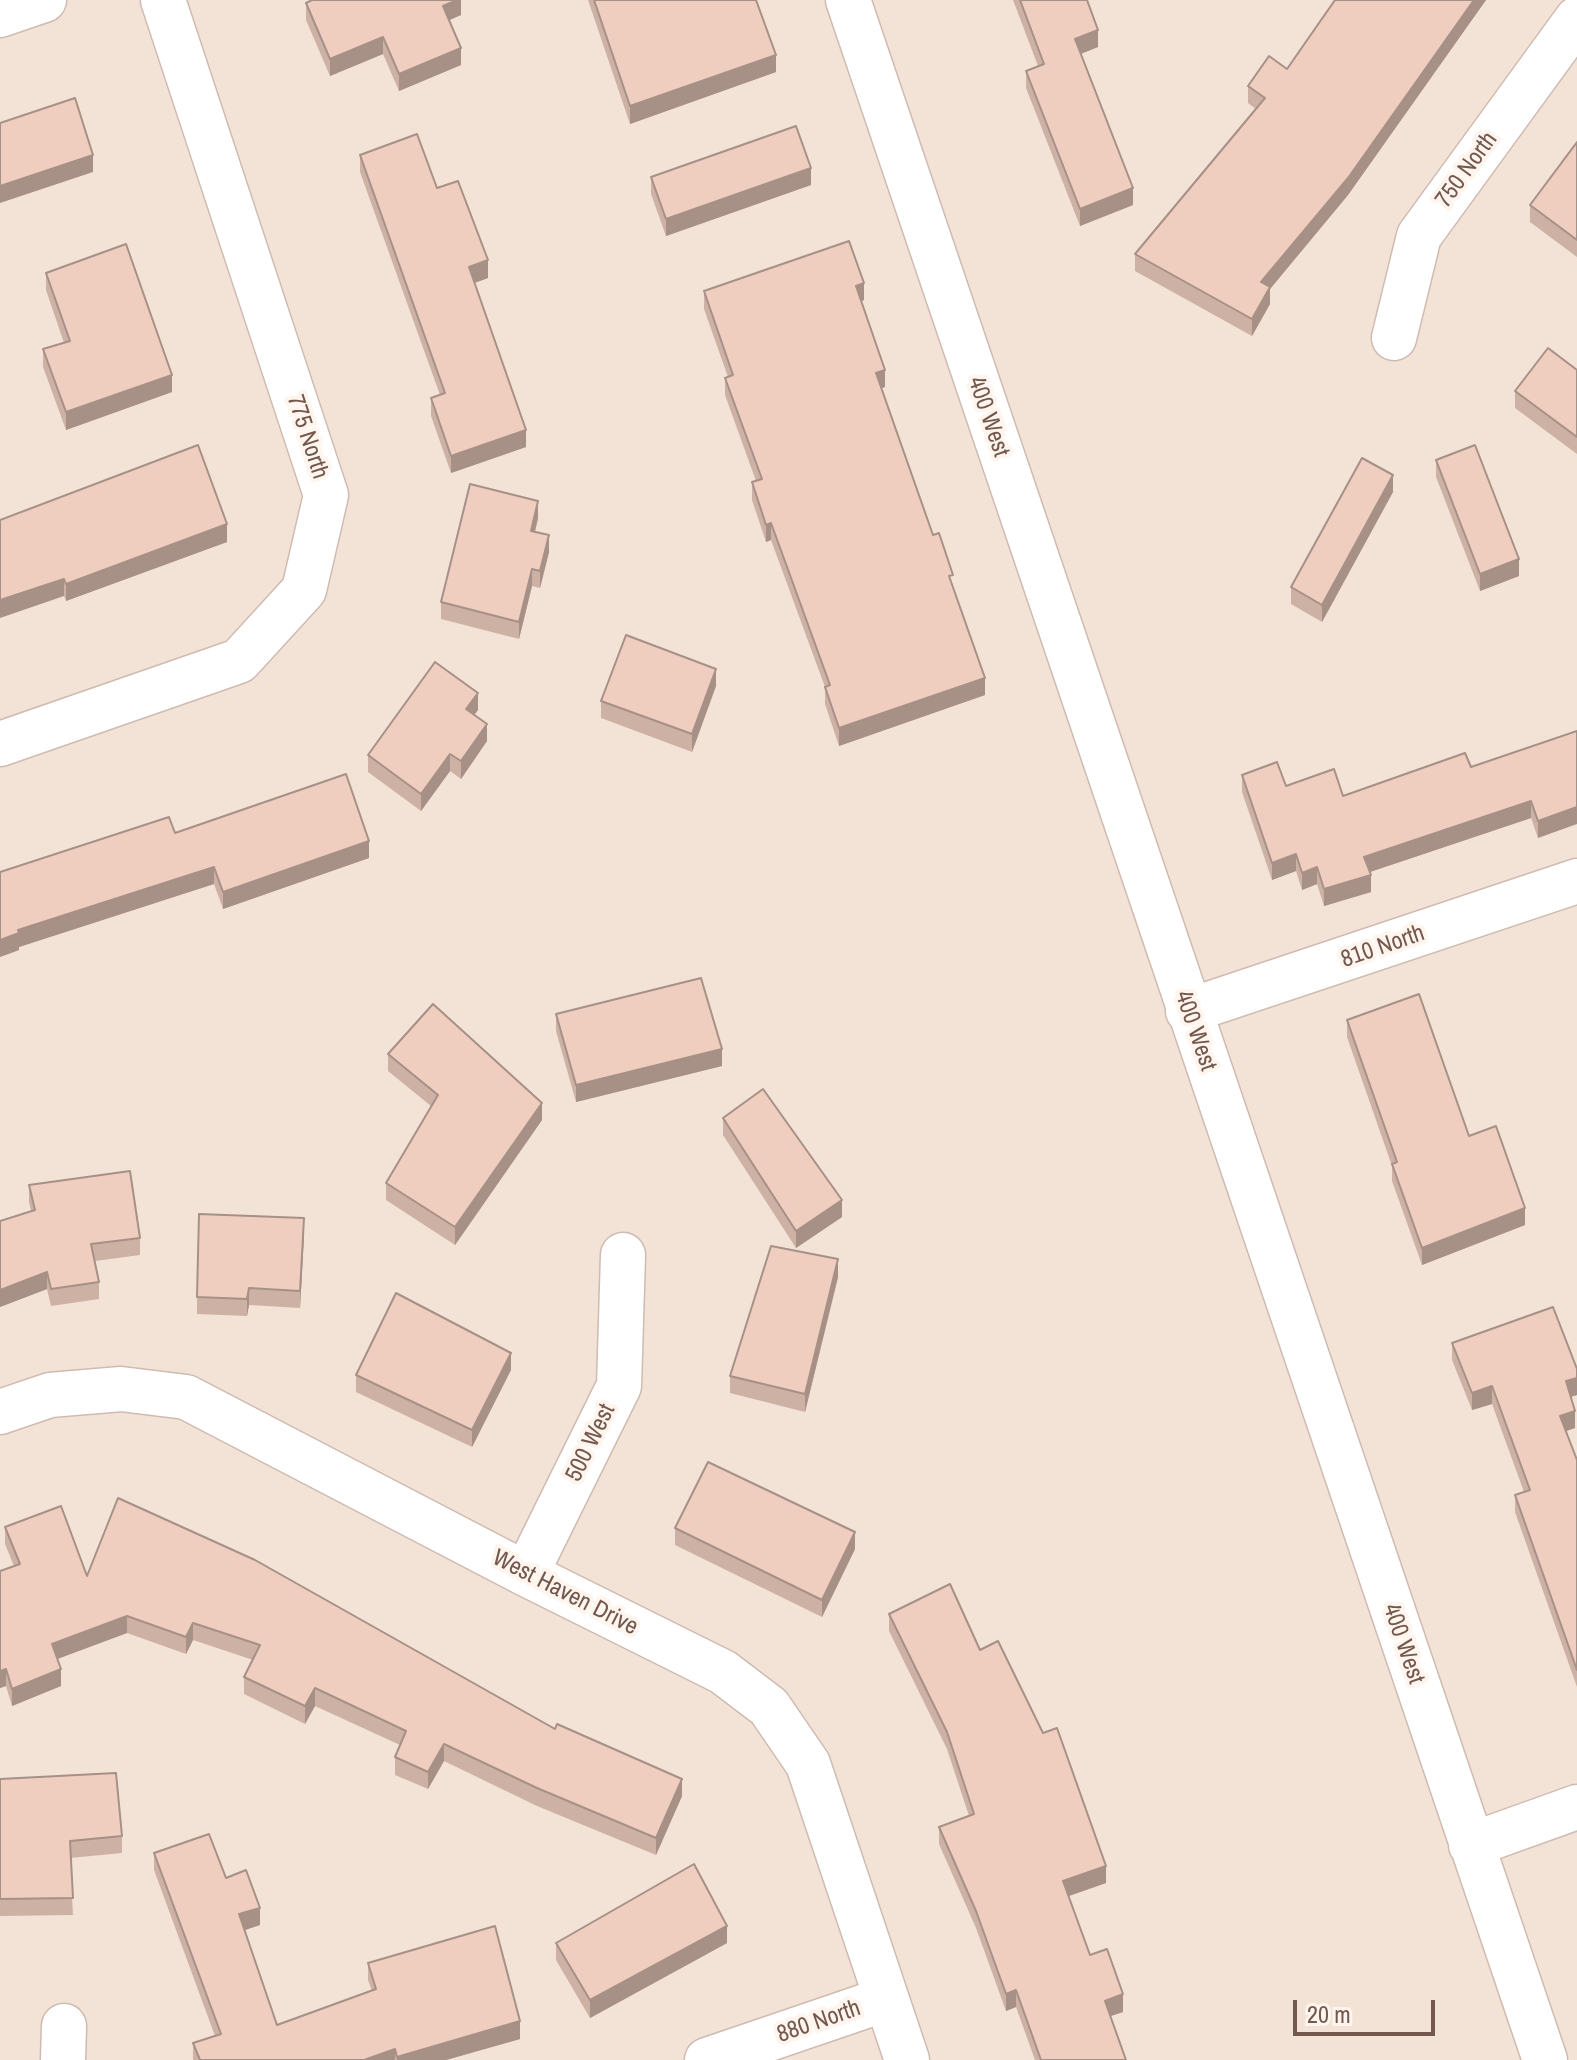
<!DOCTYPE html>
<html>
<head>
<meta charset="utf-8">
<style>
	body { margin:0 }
	#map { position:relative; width:1577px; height:2060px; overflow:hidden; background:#fbf1e7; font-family:"Archivo Narrow",sans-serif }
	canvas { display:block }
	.scale { position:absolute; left:1293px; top:2000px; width:142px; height:36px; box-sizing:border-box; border:4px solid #74574d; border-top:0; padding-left:10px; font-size:24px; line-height:28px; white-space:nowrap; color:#74574d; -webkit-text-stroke:6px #fef6ee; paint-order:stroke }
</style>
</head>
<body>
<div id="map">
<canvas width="1577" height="2060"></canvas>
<div class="scale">20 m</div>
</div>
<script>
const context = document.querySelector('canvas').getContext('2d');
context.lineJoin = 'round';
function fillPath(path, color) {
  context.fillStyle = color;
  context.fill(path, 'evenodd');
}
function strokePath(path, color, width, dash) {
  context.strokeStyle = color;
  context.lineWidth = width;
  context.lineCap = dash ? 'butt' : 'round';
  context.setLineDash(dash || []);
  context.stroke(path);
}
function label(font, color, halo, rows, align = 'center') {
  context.font = font + ' "Archivo Narrow",sans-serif';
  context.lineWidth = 8;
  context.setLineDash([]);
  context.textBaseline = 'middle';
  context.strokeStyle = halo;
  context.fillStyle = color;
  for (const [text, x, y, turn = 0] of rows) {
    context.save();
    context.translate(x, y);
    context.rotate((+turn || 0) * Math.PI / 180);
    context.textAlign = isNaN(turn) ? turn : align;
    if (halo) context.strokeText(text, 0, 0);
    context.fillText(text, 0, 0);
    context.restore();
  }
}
fillPath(new Path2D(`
	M 0,0 L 1577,0 L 1577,2060 L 0,2060 Z`), '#f3e3d6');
const minor = new Path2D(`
	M 848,0 L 1545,2060
	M 0,15 L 44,0
	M 1394,338 L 1419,236 L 1577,19
	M 0,744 L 239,661 L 304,590 L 326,495 L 163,0
	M 1188,1011 L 1577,881
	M 0,1412 L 50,1395 L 121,1389 L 186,1397 L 526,1574 L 723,1672 L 769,1707 L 808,1764 L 907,2060
	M 526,1574 L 619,1386 L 623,1255
	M 1471,1845 L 1577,1807
	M 63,2060 L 64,2026
	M 707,2060 L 886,1999`);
strokePath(minor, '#cfbbb1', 47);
strokePath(minor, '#fff', 44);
fillPath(new Path2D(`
	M 461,0 L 461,15 L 449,20 L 461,65 L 399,91 L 383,54 L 330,76 L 306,20 L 306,3 Z
	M 588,0 L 756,0 L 776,72 L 630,124 Z
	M 1013,0 L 1087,0 L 1098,47 L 1081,54 L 1133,205 L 1080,226 L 1026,88 L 1026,71 L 1038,66 Z
	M 1335,0 L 1486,0 L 1348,195 L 1270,289 L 1270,304 L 1252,336 L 1135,271 L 1135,254 L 1256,109 L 1248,103 L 1248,86 L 1287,69 Z
	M 1577,142 L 1577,257 L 1530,222 L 1530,205 Z
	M 360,155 L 437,188 L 488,278 L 474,283 L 526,447 L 451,473 L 431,416 L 431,398 L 440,395 L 360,172 Z
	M 651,177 L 811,185 L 666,236 L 651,194 Z
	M 46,273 L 172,392 L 66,430 L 43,367 L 43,349 L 64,343 L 46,290 Z
	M 704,291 L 864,300 L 861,301 L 885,387 L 882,388 L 933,535 L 953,588 L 985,695 L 839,746 L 825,704 L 825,687 L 771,540 L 766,542 L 752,500 L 752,482 L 756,481 L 725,395 L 725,378 L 728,377 L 704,309 Z
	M 1577,370 L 1577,454 L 1515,408 L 1515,391 Z
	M 1436,460 L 1519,576 L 1480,591 L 1436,477 Z
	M 1393,492 L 1322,622 L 1291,604 L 1291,587 Z
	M 538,518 L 535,532 L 549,552 L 540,588 L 532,586 L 519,639 L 441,619 L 441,602 Z
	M 0,520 L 227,542 L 66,601 L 64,596 Z
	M 716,686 L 692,752 L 601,718 L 601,701 Z
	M 478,710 L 474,715 L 487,741 L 461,779 L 450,771 L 421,811 L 368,772 L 368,755 Z
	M 1577,731 L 1538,838 L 1531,818 L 1370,872 L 1371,892 L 1324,906 L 1317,884 L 1302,890 L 1296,871 L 1272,880 L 1242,792 L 1242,775 L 1286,786 L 1343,796 L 1471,767 Z
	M 175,833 L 369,858 L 223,909 L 214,884 L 19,947 L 19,950 L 0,957 Z
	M 556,1014 L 722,1066 L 576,1102 L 556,1031 Z
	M 1347,1020 L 1469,1136 L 1525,1225 L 1422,1265 L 1392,1181 L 1392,1166 L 1347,1037 Z
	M 388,1054 L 542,1120 L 455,1245 L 386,1200 L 386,1183 L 431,1106 L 388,1071 Z
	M 723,1118 L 842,1217 L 796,1248 L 723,1135 Z
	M 29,1185 L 140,1238 L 140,1255 L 95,1261 L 99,1282 L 99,1299 L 51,1306 L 47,1289 L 0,1307 L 0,1221 L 31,1211 L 29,1202 Z
	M 304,1235 L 300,1308 L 249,1305 L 247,1316 L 197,1314 L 197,1297 Z
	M 838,1277 L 805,1412 L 730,1393 L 730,1376 Z
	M 1452,1343 L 1577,1369 L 1577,1395 L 1571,1397 L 1575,1428 L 1566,1431 L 1577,1460 L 1577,1687 L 1515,1512 L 1515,1495 L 1524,1492 L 1492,1404 L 1472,1410 L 1452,1360 Z
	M 511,1370 L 472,1447 L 356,1392 L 356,1375 Z
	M 5,1527 L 87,1576 L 555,1729 L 682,1796 L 656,1855 L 537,1806 L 444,1761 L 428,1789 L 395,1775 L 395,1757 L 400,1745 L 315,1706 L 305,1724 L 244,1694 L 244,1677 L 253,1660 L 193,1640 L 186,1654 L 127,1633 L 57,1659 L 61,1686 L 12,1706 L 6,1686 L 0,1688 L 14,1566 L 5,1544 Z
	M 675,1528 L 855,1549 L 822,1617 L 675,1545 Z
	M 889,1614 L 980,1650 L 1106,1883 L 1069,1896 L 1090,1955 L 1123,2012 L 1110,2016 L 1126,2060 L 1035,2060 L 1016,2007 L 1006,2011 L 976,1928 L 939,1844 L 939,1827 L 969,1816 L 947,1749 L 889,1631 Z
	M 0,1779 L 122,1836 L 122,1853 L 70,1858 L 73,1915 L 0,1916 Z
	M 154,1853 L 226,1878 L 260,1925 L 245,1930 L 277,2025 L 372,1991 L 368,1980 L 368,1963 L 520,2039 L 446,2060 L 193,2060 L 193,2043 L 215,2036 L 154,1870 Z
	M 556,1943 L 727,1943 L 590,2018 L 556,1960 Z`), '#ceb1a5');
fillPath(new Path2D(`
	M 457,0 L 461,0 L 461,15 L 443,23 L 443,6 Z
	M 1474,0 L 1486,0 L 1348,195 L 1270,289 L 1270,304 L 1252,336 L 1252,319 L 1261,282 Z
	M 1098,30 L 1098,47 L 1075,56 L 1075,39 Z
	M 383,37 L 383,54 L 330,76 L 330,59 Z
	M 461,48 L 461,65 L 399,91 L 399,74 Z
	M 776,55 L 776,72 L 630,124 L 630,106 Z
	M 93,155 L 93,172 L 0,203 L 0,186 Z
	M 811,168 L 811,185 L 666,236 L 666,219 Z
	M 1133,188 L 1133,205 L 1080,226 L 1080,209 Z
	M 488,260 L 488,278 L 469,285 L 469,267 Z
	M 864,283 L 864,300 L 856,303 L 856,286 Z
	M 885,370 L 885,387 L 876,390 L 876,373 Z
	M 172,375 L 172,392 L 66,430 L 66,412 Z
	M 526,430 L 526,447 L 451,473 L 451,456 Z
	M 1393,475 L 1393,492 L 1322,622 L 1322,605 Z
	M 538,501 L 538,518 L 531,548 L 531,531 Z
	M 771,523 L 771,540 L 766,542 L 766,525 Z
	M 227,524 L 227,542 L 66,601 L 66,584 Z
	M 549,535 L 549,552 L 540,588 L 540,571 Z
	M 1519,559 L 1519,576 L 1480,591 L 1480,574 Z
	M 532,569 L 532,586 L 519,639 L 519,622 Z
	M 64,579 L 64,596 L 0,618 L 0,600 Z
	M 716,669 L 716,686 L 692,752 L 692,734 Z
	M 985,678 L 985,695 L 839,746 L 839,728 Z
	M 478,693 L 478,710 L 466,726 L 466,709 Z
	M 487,724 L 487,741 L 461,779 L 461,761 Z
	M 450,754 L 450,771 L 421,811 L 421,794 Z
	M 1531,801 L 1531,818 L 1364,874 L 1364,857 Z
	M 1577,807 L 1577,824 L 1538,838 L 1538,821 Z
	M 369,841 L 369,858 L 223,909 L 223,892 Z
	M 1296,854 L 1296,871 L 1272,880 L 1272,863 Z
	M 214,867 L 214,884 L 19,947 L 19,950 L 0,957 L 0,940 L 18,930 Z
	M 1317,867 L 1317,884 L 1302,890 L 1302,873 Z
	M 1371,875 L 1371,892 L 1324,906 L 1324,889 Z
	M 722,1049 L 722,1066 L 576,1102 L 576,1085 Z
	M 542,1103 L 542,1120 L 455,1245 L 455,1227 Z
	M 842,1200 L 842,1217 L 796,1248 L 796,1231 Z
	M 1525,1208 L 1525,1225 L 1422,1265 L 1422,1248 Z
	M 304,1218 L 304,1235 L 300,1308 L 300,1291 Z
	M 838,1259 L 838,1277 L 805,1412 L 805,1394 Z
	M 47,1272 L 47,1289 L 0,1307 L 0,1290 Z
	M 249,1288 L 249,1305 L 247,1316 L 247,1299 Z
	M 511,1353 L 511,1370 L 472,1447 L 472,1430 Z
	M 1577,1378 L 1577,1395 L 1566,1398 L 1566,1381 Z
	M 1492,1386 L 1492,1404 L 1472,1410 L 1472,1393 Z
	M 1575,1411 L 1575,1428 L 1560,1433 L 1560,1416 Z
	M 855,1532 L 855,1549 L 822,1617 L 822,1600 Z
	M 127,1616 L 127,1633 L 52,1661 L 52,1644 Z
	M 193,1623 L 193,1640 L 186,1654 L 186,1637 Z
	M 6,1669 L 6,1686 L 0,1688 L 0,1671 Z
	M 61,1669 L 61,1686 L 12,1706 L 12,1689 Z
	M 315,1688 L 315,1706 L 305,1724 L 305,1706 Z
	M 444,1744 L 444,1761 L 428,1789 L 428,1772 Z
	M 682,1779 L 682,1796 L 656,1855 L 656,1838 Z
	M 1106,1866 L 1106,1883 L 1063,1898 L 1063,1881 Z
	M 260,1908 L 260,1925 L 239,1932 L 239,1914 Z
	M 727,1926 L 727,1943 L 590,2018 L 590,2000 Z
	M 1016,1990 L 1016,2007 L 1006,2011 L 1006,1994 Z
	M 1123,1994 L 1123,2012 L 1105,2018 L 1105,2001 Z
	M 520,2021 L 520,2039 L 446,2060 L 397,2060 L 397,2057 Z
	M 395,2049 L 395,2060 L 364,2060 Z`), '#a79086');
const building = new Path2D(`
	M 312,0 L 457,0 L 443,6 L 461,48 L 399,74 L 383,37 L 330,59 L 306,3 Z
	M 594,0 L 756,0 L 776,55 L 630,106 Z
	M 1020,0 L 1087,0 L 1098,30 L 1075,39 L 1133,188 L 1080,209 L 1026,71 L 1044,64 Z
	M 1335,0 L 1474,0 L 1348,178 L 1261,282 L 1270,287 L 1252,319 L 1135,254 L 1265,98 L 1248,86 L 1269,56 L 1287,69 Z
	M 75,98 L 93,155 L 0,186 L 0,123 Z
	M 796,126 L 811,168 L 666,219 L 651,177 Z
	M 417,134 L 437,188 L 458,181 L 488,260 L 469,267 L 526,430 L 451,456 L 431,398 L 445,393 L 360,155 Z
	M 1577,142 L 1577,240 L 1530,205 Z
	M 849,241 L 864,283 L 856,286 L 885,370 L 876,373 L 933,535 L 939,533 L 953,575 L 949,576 L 985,678 L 839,728 L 825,687 L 830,685 L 771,523 L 766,525 L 752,482 L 762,479 L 725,378 L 733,375 L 704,291 Z
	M 126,244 L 172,375 L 66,412 L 43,349 L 70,341 L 46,273 Z
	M 1548,348 L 1577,370 L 1577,437 L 1515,391 Z
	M 198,445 L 227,524 L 66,584 L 64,579 L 0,600 L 0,520 Z
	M 1475,445 L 1519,559 L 1480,574 L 1436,460 Z
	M 1362,458 L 1393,475 L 1322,605 L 1291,587 Z
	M 470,484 L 538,501 L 531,531 L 549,535 L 540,571 L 532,569 L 519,622 L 441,602 Z
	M 626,635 L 716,669 L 692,734 L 601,701 Z
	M 435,662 L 478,693 L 466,709 L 487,724 L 461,761 L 450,754 L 421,794 L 368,755 Z
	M 1577,731 L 1577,807 L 1538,821 L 1531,801 L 1364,857 L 1371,875 L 1324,889 L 1317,867 L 1302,873 L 1296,854 L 1272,863 L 1242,775 L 1277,762 L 1286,786 L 1334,769 L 1343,796 L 1465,753 L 1471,767 Z
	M 346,774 L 369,841 L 223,892 L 214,867 L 18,930 L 19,933 L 0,940 L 0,872 L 169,817 L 175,833 Z
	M 701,978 L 722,1049 L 576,1085 L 556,1014 Z
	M 1419,994 L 1469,1136 L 1496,1126 L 1525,1208 L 1422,1248 L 1392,1164 L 1397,1162 L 1347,1020 Z
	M 433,1004 L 542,1103 L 455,1227 L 386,1183 L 438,1095 L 388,1054 Z
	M 763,1089 L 842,1200 L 796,1231 L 723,1118 Z
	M 130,1171 L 140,1238 L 91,1244 L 99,1282 L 51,1289 L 47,1272 L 0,1290 L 0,1221 L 35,1210 L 29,1185 Z
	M 199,1214 L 304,1218 L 300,1291 L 249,1288 L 247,1299 L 197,1297 Z
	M 771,1246 L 838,1259 L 805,1394 L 730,1376 Z
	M 396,1293 L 511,1353 L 472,1430 L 356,1375 Z
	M 1553,1307 L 1577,1369 L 1577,1378 L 1566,1381 L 1575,1411 L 1560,1416 L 1577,1460 L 1577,1670 L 1515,1495 L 1530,1490 L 1492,1386 L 1472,1393 L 1452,1343 Z
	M 708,1462 L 855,1532 L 822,1600 L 675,1528 Z
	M 118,1498 L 255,1560 L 555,1729 L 557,1724 L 682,1779 L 656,1838 L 537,1788 L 444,1744 L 428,1772 L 395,1757 L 406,1731 L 315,1688 L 305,1706 L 244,1677 L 260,1645 L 193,1623 L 186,1637 L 127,1616 L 52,1644 L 61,1669 L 12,1689 L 6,1669 L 0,1671 L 0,1571 L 20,1564 L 5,1527 L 61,1506 L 87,1576 Z
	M 950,1584 L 980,1650 L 998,1641 L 1043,1733 L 1057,1728 L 1106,1866 L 1063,1881 L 1090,1955 L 1107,1949 L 1123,1994 L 1105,2001 L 1126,2060 L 1041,2060 L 1016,1990 L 1006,1994 L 976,1911 L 939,1827 L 974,1814 L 947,1732 L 889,1614 Z
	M 116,1773 L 122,1836 L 70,1841 L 73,1898 L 0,1899 L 0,1779 Z
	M 209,1834 L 226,1878 L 246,1870 L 260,1908 L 239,1914 L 277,2025 L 376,1989 L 368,1963 L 495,1926 L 520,2021 L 397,2057 L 395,2049 L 364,2060 L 200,2060 L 193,2043 L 221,2034 L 154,1853 Z
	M 694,1864 L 727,1926 L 590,2000 L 556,1943 Z`);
fillPath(building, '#efcec0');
strokePath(building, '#a79086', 2);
label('24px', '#74574d', '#fef6ee', [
	["750 North",1467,170,-54],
	["400 West",988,417,71],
	["775 North",307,437,72],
	["810 North",1383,947,-19],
	["400 West",1195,1031,71],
	["500 West",591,1443,-64],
	["West Haven Drive",565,1593,27],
	["400 West",1403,1644,71],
	["880 North",819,2022,-19]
]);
</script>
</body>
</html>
